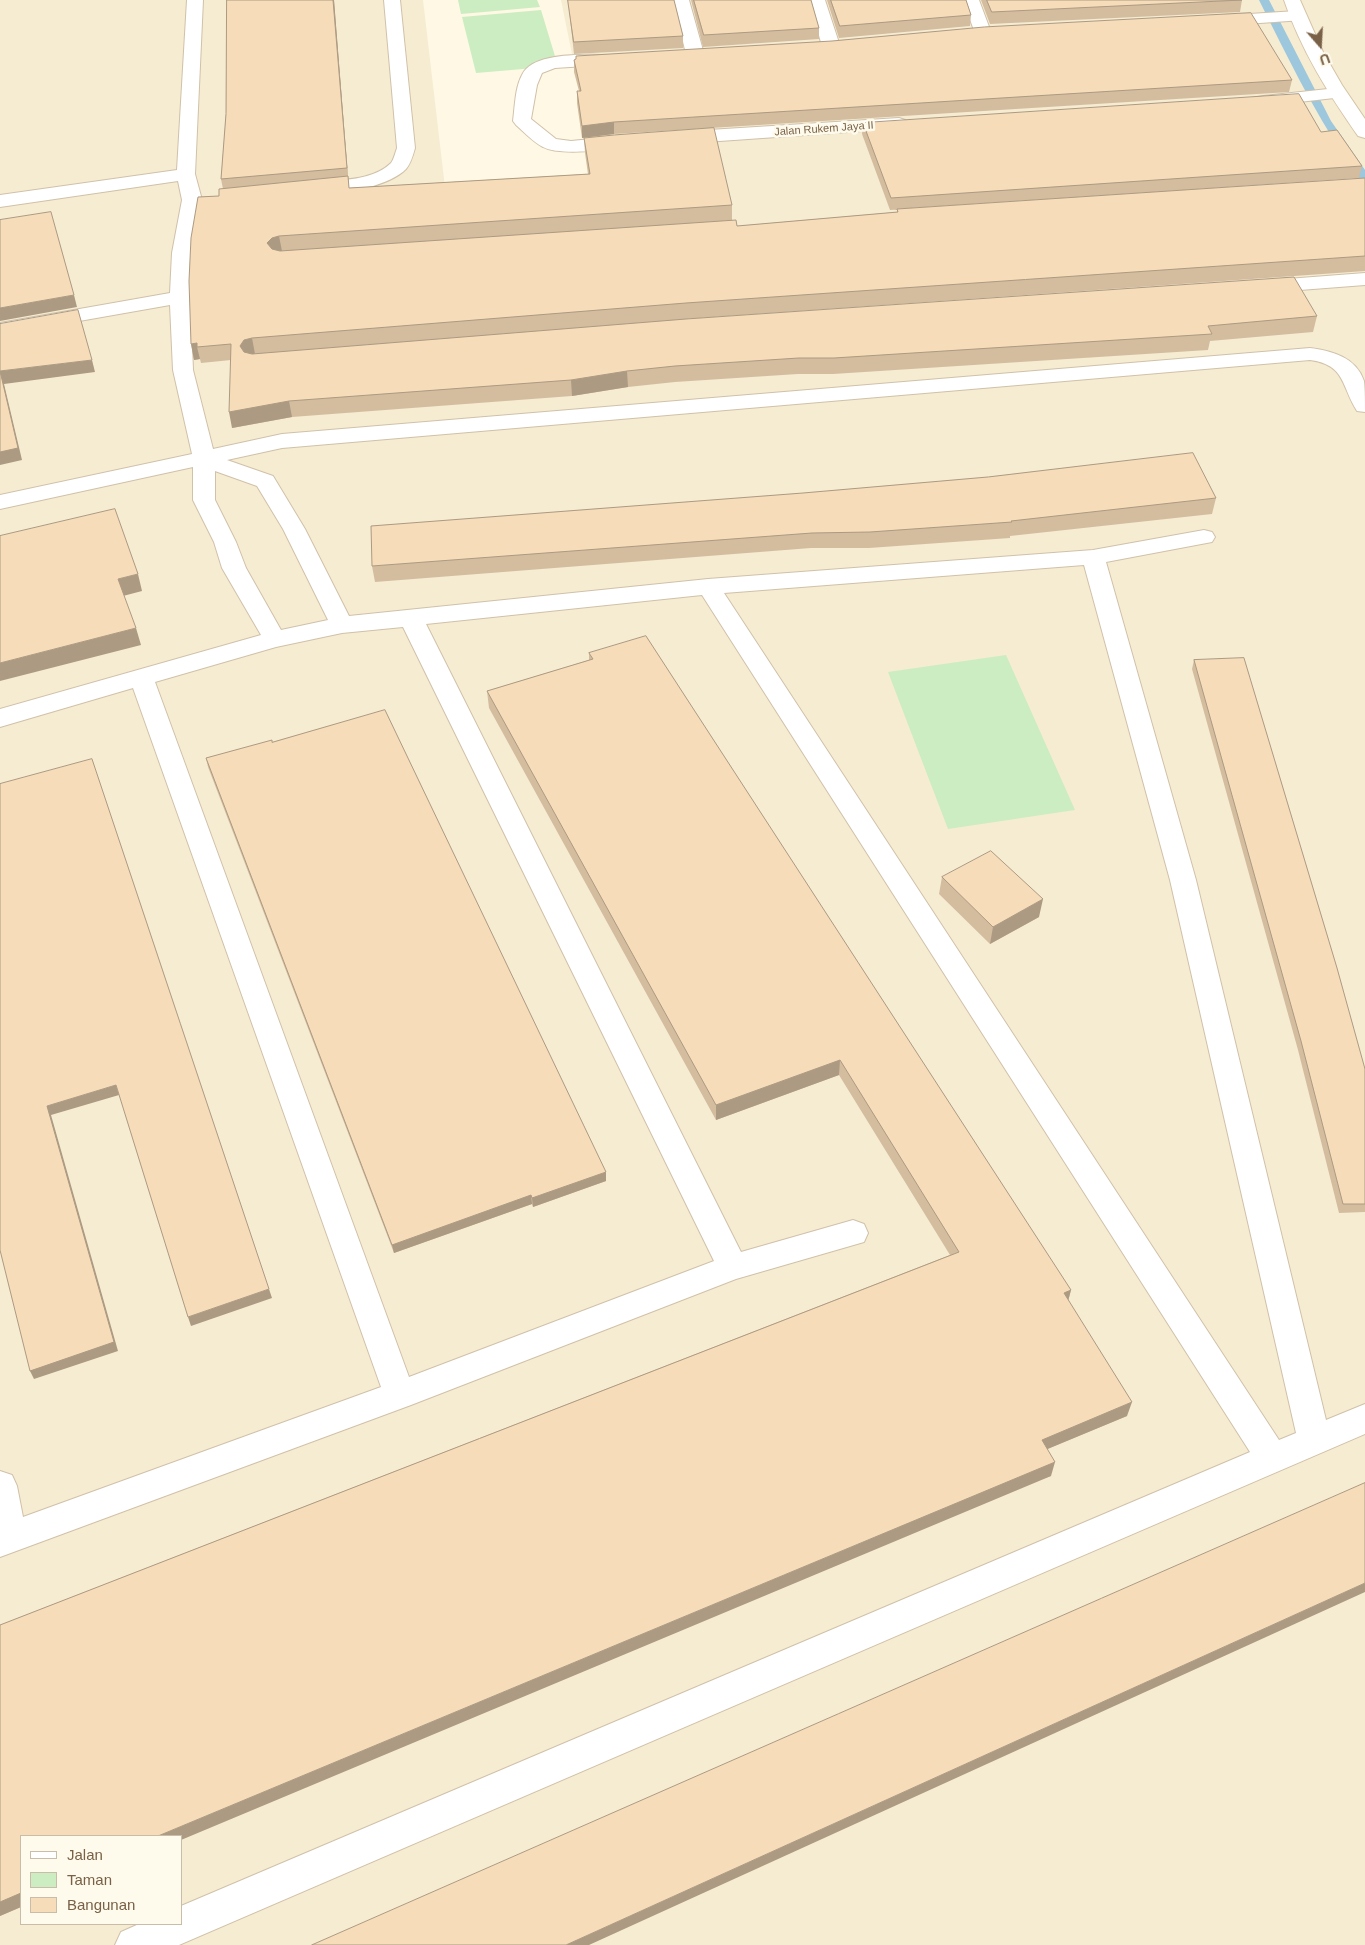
<!DOCTYPE html>
<html>
<head>
<meta charset="utf-8">
<style>
	body { margin:0 }
	#map { position:relative; width:1365px; height:1945px; overflow:hidden; background:#fef8e4; font-family:Arial,sans-serif }
	canvas { display:block }
	.legend { position:absolute; left:20px; top:1835px; width:162px; height:90px; box-sizing:border-box; background:#fffbec; border:1px solid #c9bdaa; margin:0; padding:6px 9px; list-style:none; font-size:15px; color:#796147 }
	.legend li { display:flex; align-items:center; gap:10px; height:25px }
	.legend b { width:25px; border:1px solid #c9bdaa }
	.north { position:absolute; left:1295px; top:20px; width:50px; height:50px; -webkit-text-stroke:4px #fffbec; paint-order:stroke; rotate:161deg; font-size:14px; font-weight:700; line-height:20px; text-align:center; color:#796147 }
	.north::after { content:''; display:block; margin:auto; width:18px; height:22px; background:#796147; clip-path:polygon(50% 0,100% 100%,50% 72%,0 100%) }
</style>
</head>
<body>
<div id="map">
<canvas width="1365" height="1945"></canvas>
<ul class="legend">
<li><b style="height:6px;background:#fff"></b>Jalan</li>
<li><b style="height:14px;background:#cbedc1"></b>Taman</li>
<li><b style="height:14px;background:#f6dcb9"></b>Bangunan</li>
</ul>
<div class="north">U</div>
</div>
<script>
const context = document.querySelector('canvas').getContext('2d');
context.lineJoin = 'round';
function fillPath(path, color) {
  context.fillStyle = color;
  context.fill(path, 'evenodd');
}
function strokePath(path, color, width, dash) {
  context.strokeStyle = color;
  context.lineWidth = width;
  context.lineCap = dash ? 'butt' : 'round';
  context.setLineDash(dash || []);
  context.stroke(path);
}
function label(font, color, halo, rows, align = 'center') {
  context.font = font + ' Arial,sans-serif';
  context.lineWidth = 5;
  context.setLineDash([]);
  context.textBaseline = 'middle';
  context.strokeStyle = halo;
  context.fillStyle = color;
  for (const [text, x, y, turn = 0] of rows) {
    context.save();
    context.translate(x, y);
    context.rotate((+turn || 0) * Math.PI / 180);
    context.textAlign = isNaN(turn) ? turn : align;
    if (halo) context.strokeText(text, 0, 0);
    context.fillText(text, 0, 0);
    context.restore();
  }
}
fillPath(new Path2D(`
	M 0,0 L 423,0 L 446,196 L 601,197 L 561,0 L 1365,0 L 1365,1945 L 0,1945 ZM 21,1836 L 181,1836 L 181,1924 L 21,1924 Z`), '#f6ecd2');
fillPath(new Path2D(`
	M 458,0 L 537,0 L 540,7 L 461,14 Z
	M 541,10 L 558,66 L 476,73 L 462,17 Z
	M 1006,655 L 1075,810 L 948,829 L 888,672 Z`), '#cbedc1');
fillPath(new Path2D(`
	M 1259,0 L 1269,0 L 1331,121 L 1365,170 L 1365,190 C 1359,189 1351,166 1346,159 C 1312,108 1286,54 1259,0 Z`), '#9cc7dc');
const street = new Path2D(`
	M 187,0 L 203,0 L 195,174 L 202,200 L 192,253 L 190,297 L 193,370 L 213,449 L 282,434 L 1310,348 C 1332,351 1356,357 1364,381 C 1365,390 1365,403 1365,412 L 1357,411 C 1341,386 1346,365 1310,360 L 282,448 L 227,460 L 273,476 L 305,529 L 349,616 L 708,579 L 1093,550 L 1204,530 L 1212,532 L 1215,537 L 1212,542 L 1106,562 L 1196,880 L 1326,1420 L 1365,1404 L 1365,1434 L 179,1945 L 115,1945 L 121,1932 L 139,1924 L 181,1924 L 181,1906 L 1250,1452 L 702,595 L 426,624 L 741,1252 L 853,1220 L 864,1224 L 868,1233 L 864,1242 L 736,1279 L 411,1405 L 0,1557 L 0,1471 L 12,1475 L 17,1486 L 23,1517 L 381,1387 L 133,688 L 0,727 L 0,709 L 261,635 L 222,568 L 214,542 L 193,500 L 193,467 L 0,509 L 0,495 L 192,454 L 173,370 L 170,305 L 0,335 L 0,323 L 170,293 L 172,253 L 182,200 L 178,181 L 0,207 L 0,195 L 177,170 ZM 215,471 L 257,486 L 283,529 L 328,620 L 281,630 L 246,568 L 236,542 L 215,500 ZM 1084,565 L 1170,880 L 1296,1433 L 1279,1440 L 724,593 ZM 403,627 L 714,1261 L 409,1377 L 155,682 L 276,647 L 342,633 Z
	M 384,0 L 400,0 L 415,148 C 413,155 411,163 406,169 C 389,187 329,199 306,193 L 303,189 L 306,185 C 333,178 369,184 391,163 C 394,159 395,153 397,148 Z
	M 673,0 L 689,0 L 704,54 L 701,58 L 695,59 L 689,58 L 686,54 Z
	M 809,0 L 825,0 L 840,46 L 837,50 L 831,51 L 825,50 L 822,46 Z
	M 963,0 L 979,0 L 991,32 L 988,36 L 982,37 L 976,36 Z
	M 1297,11 L 1303,12 L 1306,16 L 1303,20 L 1217,26 L 1211,25 L 1208,21 L 1211,17 L 1217,16 Z
	M 610,55 L 616,56 L 619,60 L 616,64 L 555,68 L 542,73 L 537,85 L 531,119 L 556,139 L 571,141 L 622,136 L 629,138 L 631,142 L 629,146 C 610,150 559,156 543,147 C 533,142 524,132 516,125 L 513,121 C 515,106 515,88 522,75 C 533,51 588,55 610,55 Z
	M 1337,88 L 1343,89 L 1346,93 L 1343,97 L 1264,106 L 1258,105 L 1255,101 L 1258,97 L 1264,96 Z
	M 899,118 L 905,120 L 908,124 L 905,128 L 677,144 L 670,142 L 668,138 L 670,134 L 677,132 Z
	M 1365,273 L 1365,285 L 1261,293 L 1254,291 L 1251,287 L 1254,283 L 1261,281 Z`);
const secondary = new Path2D(`
	M 1284,0 L 1300,0 L 1323,52 L 1342,85 L 1365,119 L 1365,138 L 1358,136 C 1328,93 1301,50 1284,0 Z`);
strokePath(street, '#d0c1a9', 2);
strokePath(secondary, '#d4c3a6', 2);
fillPath(street, '#fff');
fillPath(secondary, '#fff');
fillPath(new Path2D(`
	M 227,0 L 334,0 L 349,188 L 588,174 L 585,153 L 584,138 L 732,205 L 732,220 L 737,226 L 897,212 L 897,209 L 1365,178 L 1365,271 L 686,319 L 1317,316 L 1313,332 L 1210,341 L 1208,350 L 833,374 L 798,374 L 675,382 L 628,387 L 572,396 L 292,417 L 232,428 L 231,360 L 201,363 L 200,359 L 194,360 L 191,344 L 219,196 L 223,189 L 221,179 L 226,114 Z
	M 568,0 L 674,0 L 683,36 L 683,48 L 574,54 Z
	M 691,0 L 811,0 L 819,28 L 819,39 L 703,47 Z
	M 827,0 L 966,0 L 971,15 L 970,26 L 839,38 Z
	M 981,0 L 1242,0 L 1240,12 L 990,24 Z
	M 574,60 L 1292,80 L 1289,92 L 614,134 L 582,138 L 577,103 L 577,91 L 579,91 L 574,72 Z
	M 863,123 L 1321,132 L 1362,166 L 1359,178 L 890,210 L 862,134 Z
	M 1216,498 L 1212,514 L 1010,536 L 1010,538 L 869,548 L 811,548 L 375,582 L 372,566 Z
	M 589,653 L 1071,1290 L 1068,1301 L 1127,1416 L 1047,1449 L 1051,1476 L 21,1836 L 21,1907 L 0,1916 L 0,1625 L 950,1255 L 839,1075 L 716,1120 L 489,708 L 487,691 L 589,660 Z
	M 1194,660 L 1365,1069 L 1365,1212 L 1339,1213 L 1298,1050 L 1192,669 Z
	M 272,742 L 606,1181 L 533,1207 L 532,1204 L 394,1253 L 208,767 L 206,758 Z
	M 942,877 L 1039,917 L 990,944 L 939,894 Z`), '#d4bd9f');
fillPath(new Path2D(`
	M 333,0 L 334,0 L 348,177 L 347,168 Z
	M 614,122 L 614,134 L 582,138 L 582,126 Z
	M 279,236 L 282,251 L 274,253 L 267,243 L 272,238 Z
	M 74,295 L 77,307 L 0,321 L 0,308 Z
	M 252,338 L 255,354 L 247,356 L 240,346 L 244,340 Z
	M 197,343 L 197,347 L 200,359 L 194,360 L 191,344 Z
	M 92,360 L 95,372 L 4,384 L 22,460 L 0,465 L 0,371 Z
	M 627,371 L 628,387 L 572,396 L 571,380 Z
	M 289,401 L 292,417 L 232,428 L 229,412 Z
	M 138,574 L 142,591 L 123,596 L 118,579 Z
	M 136,628 L 141,645 L 0,681 L 0,663 Z
	M 1043,899 L 1039,917 L 990,944 L 993,927 Z
	M 840,1060 L 839,1075 L 716,1120 L 716,1105 Z
	M 116,1085 L 119,1095 L 51,1115 L 118,1351 L 34,1379 L 30,1371 L 47,1106 Z
	M 606,1172 L 606,1181 L 533,1207 L 532,1198 Z
	M 531,1195 L 532,1204 L 394,1253 L 392,1245 Z
	M 269,1289 L 272,1298 L 191,1326 L 188,1317 Z
	M 1071,1290 L 1067,1305 L 1064,1293 Z
	M 1132,1402 L 1127,1416 L 1038,1453 L 1042,1440 Z
	M 1055,1462 L 1051,1476 L 181,1840 L 181,1836 L 158,1836 Z
	M 1365,1583 L 1365,1592 L 589,1945 L 566,1945 Z
	M 21,1893 L 21,1907 L 0,1916 L 0,1902 Z`), '#ac9a82');
const building = new Path2D(`
	M 227,0 L 333,0 L 347,168 L 221,179 L 226,114 Z
	M 568,0 L 674,0 L 683,36 L 574,42 Z
	M 694,0 L 811,0 L 819,28 L 704,35 Z
	M 831,0 L 966,0 L 971,15 L 840,26 Z
	M 987,0 L 1242,0 L 992,12 Z
	M 1251,13 L 1292,80 L 614,122 L 582,126 L 577,91 L 581,91 L 574,60 L 576,59 L 576,56 L 832,41 L 984,27 Z
	M 1299,94 L 1321,132 L 1337,130 L 1362,166 L 891,198 L 863,123 Z
	M 714,128 L 732,205 L 279,236 L 272,238 L 267,243 L 272,249 L 280,251 L 736,220 L 737,226 L 898,212 L 897,209 L 1365,178 L 1365,256 L 686,303 L 252,338 L 244,340 L 240,346 L 244,352 L 252,354 L 686,319 L 1294,277 L 1317,316 L 1208,326 L 1212,334 L 834,358 L 799,358 L 675,366 L 627,371 L 571,380 L 289,401 L 229,412 L 231,344 L 197,347 L 197,343 L 191,344 L 189,281 L 191,238 L 198,197 L 219,196 L 219,189 L 348,176 L 349,188 L 590,174 L 584,138 L 614,135 Z
	M 51,212 L 74,295 L 0,308 L 0,220 Z
	M 78,310 L 92,360 L 0,371 L 18,448 L 0,452 L 0,324 Z
	M 1193,453 L 1216,498 L 1011,521 L 1012,522 L 870,532 L 812,533 L 372,566 L 371,526 L 803,493 L 988,477 Z
	M 115,509 L 138,574 L 118,579 L 136,628 L 0,663 L 0,536 Z
	M 646,636 L 1071,1290 L 1064,1293 L 1132,1402 L 1042,1440 L 1055,1462 L 158,1836 L 21,1836 L 21,1893 L 0,1902 L 0,1625 L 959,1252 L 840,1060 L 716,1105 L 487,691 L 593,659 L 589,653 Z
	M 1244,658 L 1337,968 L 1365,1069 L 1365,1204 L 1343,1204 L 1301,1041 L 1194,660 Z
	M 385,710 L 606,1172 L 532,1198 L 531,1195 L 392,1245 L 206,758 L 272,740 L 272,742 Z
	M 92,759 L 269,1289 L 188,1317 L 116,1085 L 47,1106 L 114,1342 L 30,1371 L 0,1250 L 0,784 Z
	M 991,851 L 1043,899 L 993,927 L 942,877 Z
	M 1365,1483 L 1365,1583 L 566,1945 L 312,1945 Z`);
fillPath(building, '#f6dcb9');
strokePath(building, '#ac9a82', 1);
label('11px', '#796147', '#fffbec', [
	["Jalan Rukem Jaya II",824,129,-4]
]);
</script>
</body>
</html>
